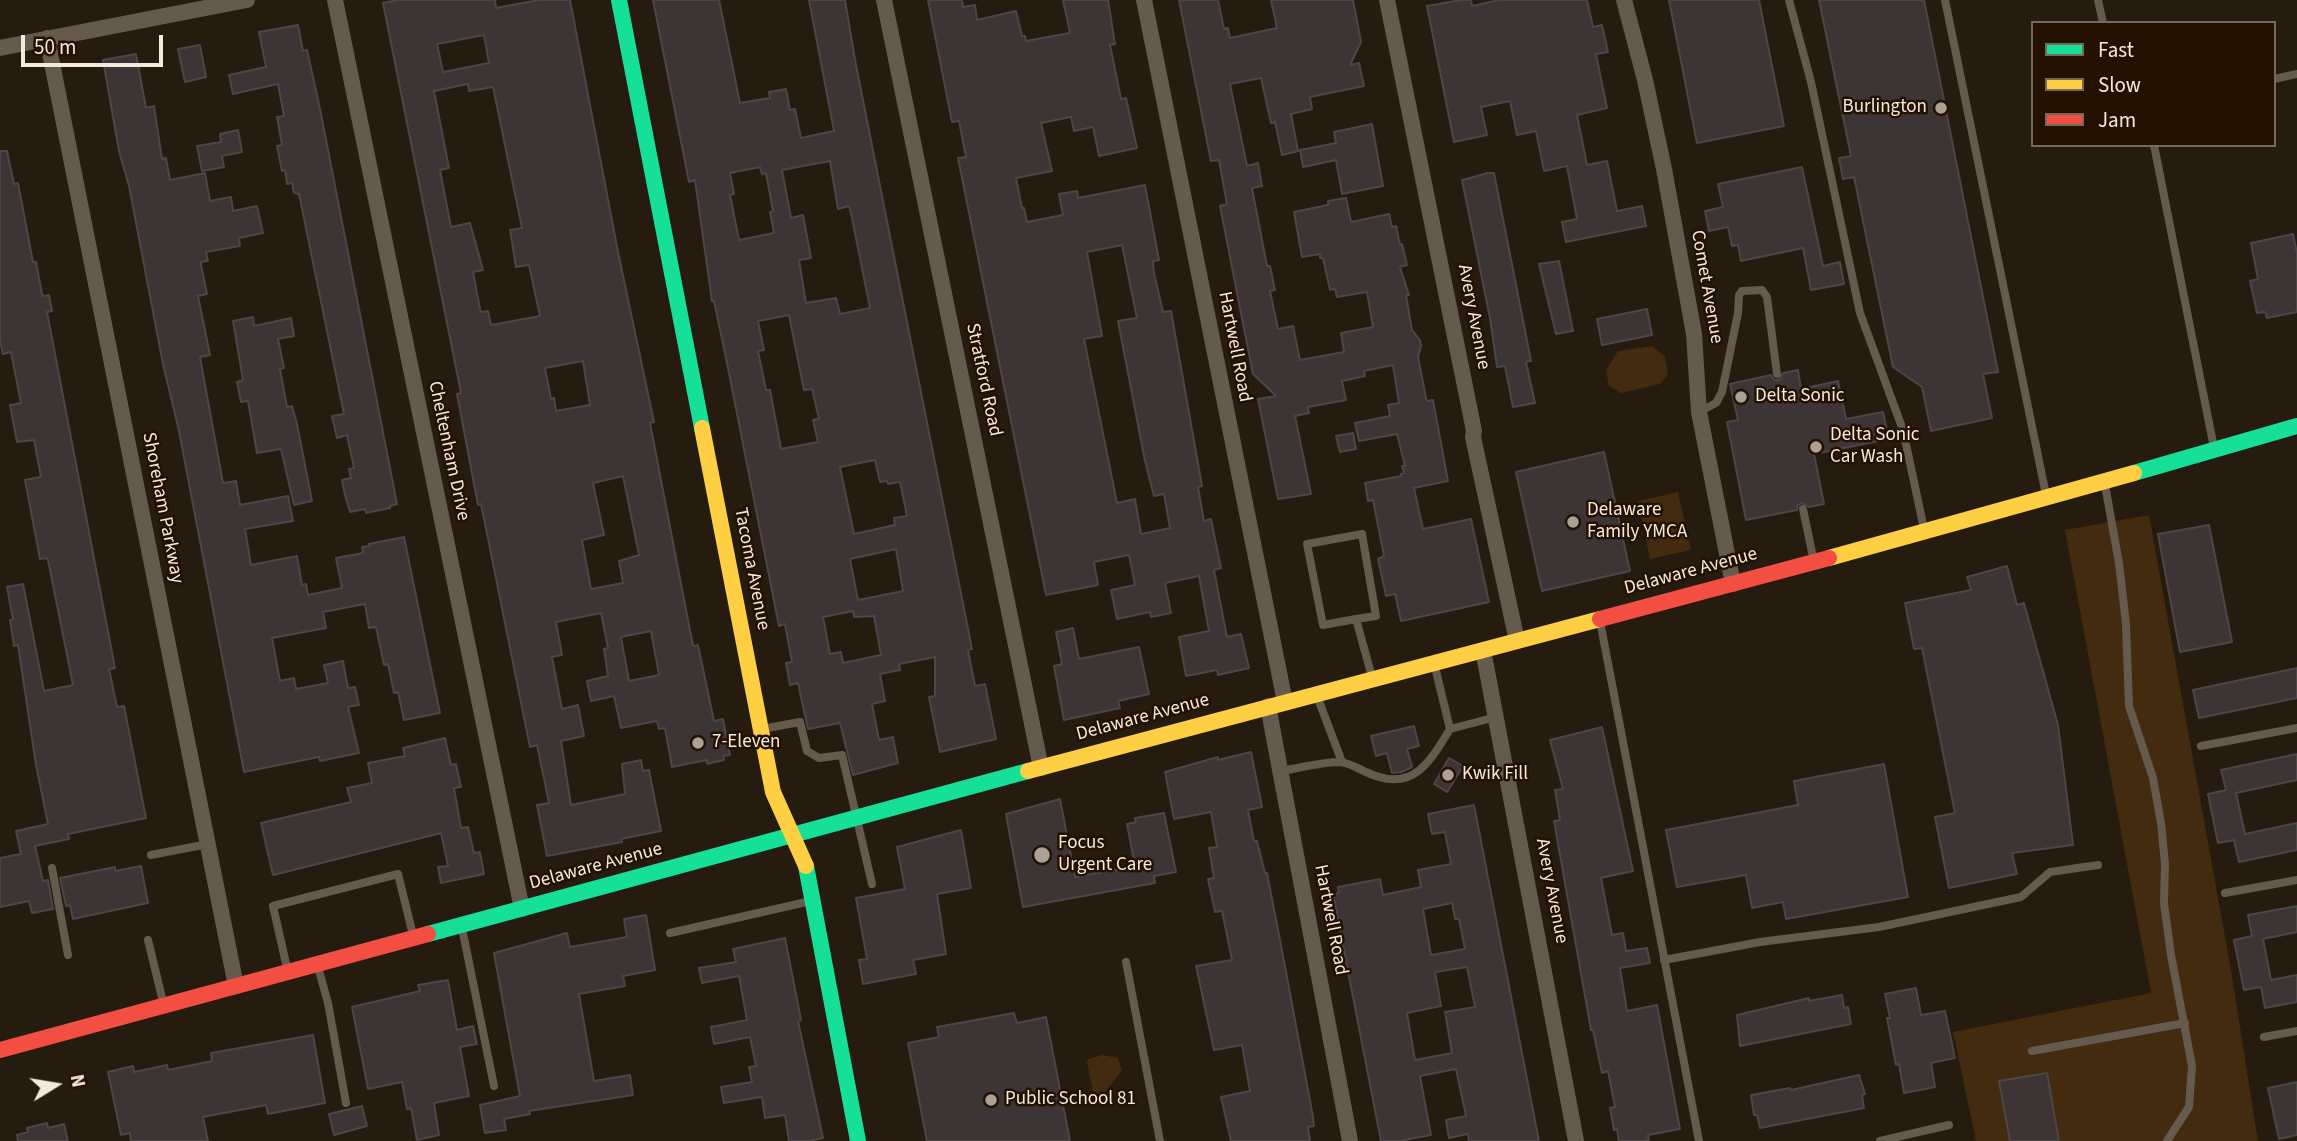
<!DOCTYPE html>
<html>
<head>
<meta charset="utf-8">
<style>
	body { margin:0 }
	#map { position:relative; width:2297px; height:1141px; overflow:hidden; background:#251b0f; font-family:"Source Sans 3",sans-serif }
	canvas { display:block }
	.legend { position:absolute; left:2031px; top:21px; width:245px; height:126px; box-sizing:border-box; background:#231201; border:2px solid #776859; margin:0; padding:9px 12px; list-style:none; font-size:21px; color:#f5e9dc }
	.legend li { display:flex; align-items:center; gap:14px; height:35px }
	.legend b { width:35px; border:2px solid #776859 }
	.north { position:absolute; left:21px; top:1050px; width:70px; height:70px; -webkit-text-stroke:5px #231201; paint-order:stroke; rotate:79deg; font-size:19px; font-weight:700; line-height:28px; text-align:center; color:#f5e9dc }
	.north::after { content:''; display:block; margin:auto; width:24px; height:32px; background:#f5e9dc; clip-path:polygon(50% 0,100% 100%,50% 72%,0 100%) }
	.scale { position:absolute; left:21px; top:35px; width:142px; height:32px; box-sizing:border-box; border:4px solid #f5e9dc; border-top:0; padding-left:9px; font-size:21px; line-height:24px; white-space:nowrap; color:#f5e9dc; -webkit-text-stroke:5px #231201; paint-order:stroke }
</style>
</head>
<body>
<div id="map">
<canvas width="2297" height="1141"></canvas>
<ul class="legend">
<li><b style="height:9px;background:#16e098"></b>Fast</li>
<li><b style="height:9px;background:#ffcf43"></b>Slow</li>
<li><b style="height:9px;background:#f24e42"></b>Jam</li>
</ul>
<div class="north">N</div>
<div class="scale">50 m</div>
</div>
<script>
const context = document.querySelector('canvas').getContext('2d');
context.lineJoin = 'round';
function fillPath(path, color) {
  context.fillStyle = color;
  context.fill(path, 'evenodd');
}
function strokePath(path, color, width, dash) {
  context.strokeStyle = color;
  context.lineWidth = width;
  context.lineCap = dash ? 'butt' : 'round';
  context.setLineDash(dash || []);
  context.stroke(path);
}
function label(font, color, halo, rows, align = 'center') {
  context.font = font + ' "Source Sans 3",sans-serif';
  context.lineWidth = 5;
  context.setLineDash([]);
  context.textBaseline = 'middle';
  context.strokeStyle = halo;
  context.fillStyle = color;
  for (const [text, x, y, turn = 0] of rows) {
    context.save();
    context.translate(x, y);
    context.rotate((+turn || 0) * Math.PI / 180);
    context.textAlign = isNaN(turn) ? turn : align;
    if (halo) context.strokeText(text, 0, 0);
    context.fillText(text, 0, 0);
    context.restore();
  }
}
fillPath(new Path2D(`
	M 1652,346 L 1665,357 L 1668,374 L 1660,384 L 1621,393 L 1609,386 L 1606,370 L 1618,351 Z
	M 1678,492 L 1691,550 L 1650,559 L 1638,501 Z
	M 2149,515 L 2231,970 L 2258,1141 L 1976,1141 L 1953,1032 L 2151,993 L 2065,530 Z
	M 1103,1055 L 1118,1058 L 1122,1070 L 1105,1092 L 1098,1095 L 1093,1091 L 1087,1063 L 1088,1059 Z`), '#432b0f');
const building = new Path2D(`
	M 397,0 L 495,0 L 496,8 L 539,0 L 570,0 L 618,252 L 654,422 L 650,423 L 693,646 L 698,645 L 714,721 L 723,719 L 730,755 L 723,756 L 724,760 L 707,764 L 707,760 L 672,767 L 665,728 L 659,729 L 657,721 L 621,728 L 614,696 L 591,701 L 587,681 L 608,676 L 604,649 L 608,648 L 601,613 L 556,622 L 562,655 L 552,657 L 562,709 L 578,705 L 584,736 L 561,741 L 571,805 L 625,794 L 622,764 L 641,760 L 643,771 L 649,770 L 661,831 L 621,839 L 622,842 L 547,856 L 537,805 L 549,803 L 537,745 L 530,747 L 481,504 L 478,505 L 457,394 L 461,393 L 383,3 ZM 484,35 L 489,63 L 443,72 L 437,44 ZM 468,84 L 469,91 L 493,87 L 522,228 L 510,230 L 516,267 L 529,265 L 540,316 L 491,325 L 488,311 L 481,312 L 480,309 L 473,272 L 483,270 L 470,223 L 451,227 L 440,170 L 449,168 L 434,91 ZM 583,361 L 590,405 L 556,411 L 554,398 L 551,399 L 545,368 ZM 623,476 L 639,555 L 619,561 L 623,583 L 591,589 L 582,540 L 604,535 L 593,483 ZM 651,631 L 659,675 L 629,681 L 621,637 Z
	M 653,0 L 719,0 L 740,103 L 770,98 L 769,92 L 786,89 L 790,110 L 795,109 L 801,138 L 834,131 L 809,0 L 845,0 L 856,65 L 972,649 L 968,650 L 975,686 L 985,684 L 996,739 L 940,752 L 929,697 L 935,696 L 935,657 L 899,664 L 900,670 L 880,674 L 885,701 L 872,704 L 879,740 L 893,737 L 898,763 L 853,775 L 840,723 L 808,729 L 798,683 L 790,685 L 786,663 L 792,662 L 785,624 L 779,626 L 726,358 L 714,301 L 712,301 L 695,180 L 689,182 ZM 830,161 L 838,209 L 849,206 L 851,213 L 870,308 L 840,314 L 836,298 L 806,303 L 799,260 L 811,258 L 803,215 L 791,218 L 782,170 ZM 760,167 L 762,174 L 766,173 L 773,211 L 770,212 L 774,233 L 739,240 L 730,195 L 734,194 L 730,173 ZM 789,315 L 804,390 L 812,389 L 819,419 L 813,420 L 818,442 L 781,449 L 770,390 L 766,390 L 758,351 L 764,350 L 758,321 ZM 875,460 L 880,482 L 887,481 L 888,484 L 900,482 L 907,516 L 894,518 L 895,525 L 854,534 L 840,467 ZM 896,549 L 903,591 L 858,600 L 850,559 ZM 853,611 L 854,617 L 874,616 L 881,655 L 843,663 L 841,652 L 830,654 L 823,617 Z
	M 928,0 L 962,0 L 963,7 L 975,5 L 977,20 L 1016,11 L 1022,36 L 1025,36 L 1026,41 L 1070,33 L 1063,0 L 1108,0 L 1115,44 L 1110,45 L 1121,99 L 1126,98 L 1137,148 L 1099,156 L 1093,127 L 1074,131 L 1071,117 L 1041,123 L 1052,171 L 1016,178 L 1022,208 L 1024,208 L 1027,222 L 1063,215 L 1059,194 L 1077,191 L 1078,198 L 1145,185 L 1159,260 L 1153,261 L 1154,273 L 1163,312 L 1171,311 L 1202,486 L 1198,487 L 1204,521 L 1211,519 L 1221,568 L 1214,570 L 1227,637 L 1241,634 L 1249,668 L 1218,675 L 1217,670 L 1186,676 L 1179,637 L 1209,631 L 1199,576 L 1165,583 L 1171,613 L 1151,617 L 1150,612 L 1117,619 L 1111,590 L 1135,585 L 1129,555 L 1094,562 L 1098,585 L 1046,595 L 958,158 L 966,157 L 959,121 L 952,122 ZM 1122,245 L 1137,318 L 1118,321 L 1145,461 L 1154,496 L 1164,494 L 1170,528 L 1141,534 L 1135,499 L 1117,503 L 1084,339 L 1102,336 L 1087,252 Z
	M 1179,0 L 1218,0 L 1224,29 L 1228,28 L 1230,38 L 1277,28 L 1271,0 L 1353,0 L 1361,42 L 1350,65 L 1359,63 L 1364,86 L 1310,97 L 1312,109 L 1291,114 L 1298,151 L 1282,155 L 1275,122 L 1271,123 L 1261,78 L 1230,84 L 1247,166 L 1258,163 L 1262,186 L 1252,188 L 1267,266 L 1270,266 L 1275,290 L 1270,291 L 1278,329 L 1293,326 L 1300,360 L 1344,352 L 1341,333 L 1373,327 L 1367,292 L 1337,297 L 1335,289 L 1330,290 L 1323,258 L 1320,258 L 1320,254 L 1302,257 L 1294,212 L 1328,205 L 1328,201 L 1346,198 L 1351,222 L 1389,214 L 1392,227 L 1396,226 L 1400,245 L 1402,244 L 1407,265 L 1400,267 L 1409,295 L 1406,295 L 1412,330 L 1420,340 L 1421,346 L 1418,357 L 1426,398 L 1427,401 L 1433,400 L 1448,481 L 1414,488 L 1423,529 L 1471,519 L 1489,602 L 1401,621 L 1395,594 L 1386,596 L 1378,559 L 1384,556 L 1373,500 L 1368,501 L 1365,483 L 1401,476 L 1401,474 L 1404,473 L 1402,466 L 1405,466 L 1397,434 L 1359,441 L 1355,423 L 1390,416 L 1388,405 L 1399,403 L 1393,365 L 1364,371 L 1365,376 L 1342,381 L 1346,400 L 1308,407 L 1309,413 L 1295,416 L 1311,494 L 1278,499 L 1258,399 L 1276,396 L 1253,374 L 1220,206 L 1227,204 L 1219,160 L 1211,161 Z
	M 1461,0 L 1471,0 L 1472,6 L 1499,0 L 1587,0 L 1593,27 L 1602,25 L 1608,52 L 1596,54 L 1607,108 L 1577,115 L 1587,165 L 1607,161 L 1617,211 L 1642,206 L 1646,226 L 1566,242 L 1562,222 L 1577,219 L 1567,166 L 1544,171 L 1536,131 L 1517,135 L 1510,101 L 1481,107 L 1487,135 L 1454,142 L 1427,6 Z
	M 1669,0 L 1759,0 L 1784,126 L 1697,143 Z
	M 1819,0 L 1924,0 L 1998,372 L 1983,374 L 1992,418 L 1931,431 L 1922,387 L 1893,367 L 1854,177 L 1843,179 L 1839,158 L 1851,156 Z
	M 298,25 L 303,51 L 307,50 L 320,109 L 397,504 L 390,506 L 390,508 L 366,513 L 365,509 L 350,512 L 345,495 L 342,480 L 351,478 L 349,469 L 354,468 L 347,435 L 337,438 L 332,416 L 344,414 L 299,194 L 294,193 L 292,183 L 287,184 L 285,170 L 282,171 L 277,146 L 282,145 L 277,117 L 284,116 L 278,84 L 233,94 L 229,75 L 266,67 L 259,32 Z
	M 200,45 L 206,77 L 185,82 L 178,49 Z
	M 136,54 L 146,108 L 154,106 L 162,159 L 166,158 L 170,180 L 205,173 L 210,201 L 231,197 L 233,211 L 257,206 L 263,233 L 239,238 L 240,246 L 206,252 L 208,261 L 201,262 L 201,265 L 207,294 L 198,296 L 210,355 L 200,357 L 223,483 L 236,481 L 240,505 L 288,496 L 293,521 L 245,529 L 251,565 L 297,556 L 302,585 L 306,584 L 308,595 L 342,588 L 336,558 L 363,553 L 362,547 L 370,546 L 369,544 L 404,537 L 440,713 L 404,720 L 398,692 L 394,693 L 388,664 L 384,665 L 376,627 L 369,628 L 365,604 L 323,612 L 326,628 L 272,638 L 280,681 L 294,678 L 296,689 L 328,683 L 324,665 L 343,661 L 348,688 L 355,687 L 359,705 L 348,707 L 359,753 L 320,761 L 319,757 L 244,772 L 179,431 L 163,364 L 129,186 L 119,151 L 103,60 Z
	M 1372,124 L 1383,186 L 1342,194 L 1336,160 L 1303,167 L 1300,150 L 1336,143 L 1334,132 Z
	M 238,130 L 242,152 L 222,156 L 224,167 L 202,171 L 197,146 L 221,142 L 220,134 Z
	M 0,151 L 7,151 L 14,184 L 18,183 L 33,262 L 36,262 L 42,294 L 44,296 L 49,295 L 52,311 L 47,312 L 115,668 L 109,669 L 117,707 L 124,706 L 146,818 L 68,834 L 69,839 L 35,846 L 43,881 L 48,880 L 53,909 L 32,913 L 29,901 L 0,907 L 0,858 L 21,854 L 16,831 L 48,824 L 36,765 L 18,645 L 14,646 L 10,620 L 13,619 L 7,587 L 23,584 L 44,691 L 73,685 L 48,560 L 47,558 L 40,559 L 25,480 L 41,477 L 34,440 L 17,442 L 10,405 L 21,403 L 11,352 L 3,354 L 0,341 Z
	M 1802,167 L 1823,266 L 1840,262 L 1844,284 L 1811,290 L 1803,248 L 1741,261 L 1738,245 L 1732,246 L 1728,227 L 1709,231 L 1705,211 L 1723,207 L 1718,184 Z
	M 1488,173 L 1494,173 L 1531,361 L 1526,362 L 1535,403 L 1513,407 L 1505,366 L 1497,367 L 1490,318 L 1462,180 Z
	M 2293,234 L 2297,253 L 2297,312 L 2267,318 L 2265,312 L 2257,313 L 2250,281 L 2258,279 L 2251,243 Z
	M 1559,261 L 1573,331 L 1556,334 L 1539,264 Z
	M 1647,309 L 1652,335 L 1602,345 L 1597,319 Z
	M 253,317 L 254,326 L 291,318 L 294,336 L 278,339 L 284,368 L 280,369 L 287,407 L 292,406 L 297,424 L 312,501 L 294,505 L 281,449 L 257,453 L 248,401 L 241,402 L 237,382 L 243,380 L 233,321 Z
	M 1798,370 L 1801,389 L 1838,381 L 1846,419 L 1883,412 L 1889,439 L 1814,454 L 1824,504 L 1809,507 L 1802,503 L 1798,505 L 1797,510 L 1746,520 L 1727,422 L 1738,420 L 1730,384 L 1771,375 L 1774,380 L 1779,380 L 1783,373 Z
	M 1353,433 L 1356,449 L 1340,452 L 1336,436 Z
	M 1604,452 L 1630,571 L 1542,591 L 1516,472 Z
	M 2209,525 L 2232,642 L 2180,652 L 2158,534 Z
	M 2007,566 L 2017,605 L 2024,603 L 2058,725 L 2073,845 L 2012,853 L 2017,874 L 1949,888 L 1935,817 L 1955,813 L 1922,648 L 1914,649 L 1905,603 L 1971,590 L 1967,577 Z
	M 1073,628 L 1079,659 L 1139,647 L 1149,694 L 1118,701 L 1120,708 L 1064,720 L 1054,666 L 1062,664 L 1056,632 Z
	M 2297,668 L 2297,698 L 2199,718 L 2193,690 Z
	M 1414,726 L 1419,746 L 1407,749 L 1412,767 L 1401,772 L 1392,773 L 1387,753 L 1376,756 L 1371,736 Z
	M 1602,727 L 1633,871 L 1601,878 L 1612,935 L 1623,933 L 1626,951 L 1647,948 L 1650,963 L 1620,968 L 1627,1011 L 1657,1005 L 1680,1129 L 1648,1135 L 1649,1141 L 1619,1141 L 1617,1129 L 1614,1130 L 1610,1108 L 1615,1107 L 1608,1071 L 1602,1073 L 1593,1030 L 1591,1030 L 1554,821 L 1560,820 L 1555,790 L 1563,789 L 1550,740 Z
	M 445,738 L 451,765 L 456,764 L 461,787 L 454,788 L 461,828 L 468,827 L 474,853 L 480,852 L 484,874 L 441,883 L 438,867 L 448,866 L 441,833 L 273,875 L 261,823 L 351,802 L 347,788 L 372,783 L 368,763 L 405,756 L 403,748 Z
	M 1251,752 L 1262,807 L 1248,810 L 1254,841 L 1257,841 L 1265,873 L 1267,873 L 1284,961 L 1313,1117 L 1314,1126 L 1308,1127 L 1310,1141 L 1231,1141 L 1221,1097 L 1250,1091 L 1242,1045 L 1214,1050 L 1196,966 L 1232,960 L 1222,911 L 1215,912 L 1208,879 L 1214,878 L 1209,848 L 1217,847 L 1211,812 L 1174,819 L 1165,772 L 1218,757 L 1218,760 Z
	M 2297,754 L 2297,780 L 2236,793 L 2245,834 L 2297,823 L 2297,850 L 2239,862 L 2234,840 L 2218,843 L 2208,794 L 2226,790 L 2221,770 Z
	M 1449,758 L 1463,766 L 1447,792 L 1434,784 Z
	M 1884,764 L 1908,897 L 1786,919 L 1783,902 L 1752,908 L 1746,875 L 1677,887 L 1666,830 L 1798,805 L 1794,781 Z
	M 1060,799 L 1075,877 L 1135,866 L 1127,824 L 1136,822 L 1135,818 L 1164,813 L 1176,872 L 1154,876 L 1155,883 L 1023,907 L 1006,814 Z
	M 1474,805 L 1539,1141 L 1469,1141 L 1468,1134 L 1449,1138 L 1446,1120 L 1466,1116 L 1456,1069 L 1420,1076 L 1431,1135 L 1399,1141 L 1381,1141 L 1333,894 L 1339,893 L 1338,887 L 1380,879 L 1383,895 L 1421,887 L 1418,870 L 1451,864 L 1445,832 L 1432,834 L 1428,814 ZM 1452,903 L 1455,919 L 1459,919 L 1465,949 L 1431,955 L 1423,909 ZM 1467,967 L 1475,1007 L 1445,1012 L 1452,1053 L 1415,1060 L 1407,1013 L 1441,1006 L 1435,972 Z
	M 961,830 L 971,888 L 937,894 L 946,954 L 913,960 L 916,974 L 863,984 L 859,960 L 867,959 L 856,898 L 905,889 L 897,847 Z
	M 141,866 L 148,903 L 73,919 L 70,905 L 66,906 L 60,878 L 115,867 L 115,871 Z
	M 2297,906 L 2297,932 L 2263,939 L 2271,980 L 2297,975 L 2297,1002 L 2265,1008 L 2261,987 L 2244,990 L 2234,940 L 2252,936 L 2248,915 Z
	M 646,915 L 655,970 L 623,976 L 625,986 L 579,994 L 594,1081 L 630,1075 L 633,1095 L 529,1111 L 530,1114 L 504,1119 L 506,1130 L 485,1133 L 480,1105 L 520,1096 L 494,953 L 567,933 L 570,947 L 627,937 L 624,919 Z
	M 785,938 L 801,1020 L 798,1021 L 823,1138 L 808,1141 L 789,1141 L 785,1115 L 765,1118 L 762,1097 L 724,1103 L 721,1087 L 752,1082 L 749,1067 L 756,1066 L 750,1037 L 714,1044 L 711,1027 L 747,1020 L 739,976 L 702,983 L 699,968 L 736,962 L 733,949 Z
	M 448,980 L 457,1030 L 473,1026 L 477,1044 L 460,1047 L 469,1096 L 434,1103 L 439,1135 L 417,1140 L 411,1108 L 407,1109 L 402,1082 L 368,1089 L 352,1007 L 420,991 L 418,985 Z
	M 1916,988 L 1921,1015 L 1945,1011 L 1955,1058 L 1931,1063 L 1935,1087 L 1904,1093 L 1899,1064 L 1896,1065 L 1887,1018 L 1890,1018 L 1885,994 Z
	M 1842,995 L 1844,1008 L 1848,1007 L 1851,1024 L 1740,1046 L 1737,1015 L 1809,998 L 1809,1001 Z
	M 1014,1013 L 1017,1023 L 1046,1017 L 1070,1141 L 927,1141 L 908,1043 L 939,1037 L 937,1027 Z
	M 313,1035 L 325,1103 L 268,1114 L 266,1105 L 203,1117 L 208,1141 L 131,1141 L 130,1133 L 121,1135 L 108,1072 L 133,1066 L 134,1072 L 167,1065 L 168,1070 L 212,1061 L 211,1053 Z
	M 2047,1073 L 2059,1141 L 2010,1141 L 1999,1081 Z
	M 1859,1075 L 1865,1094 L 1862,1095 L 1864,1108 L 1760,1128 L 1757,1115 L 1754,1115 L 1751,1095 L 1790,1088 L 1791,1090 Z
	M 2297,1082 L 2297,1135 L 2279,1139 L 2268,1088 Z
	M 362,1106 L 367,1126 L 334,1135 L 329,1114 Z
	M 47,1123 L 48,1128 L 64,1124 L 68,1141 L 18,1141 L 17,1135 L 28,1132 L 27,1128 Z`);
fillPath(building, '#3d3436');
strokePath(building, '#4d4646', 2);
strokePath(new Path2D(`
	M 1789,0 L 1811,82 L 1860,313 L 1903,430 L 1924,529
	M 1945,0 L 2046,495
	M 2098,0 L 2103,23
	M 2274,79 L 2297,74
	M 2154,145 L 2214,448
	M 1699,412 L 1716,403 L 1722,392 L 1738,313 L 1739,295 L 1742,291 L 1762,290 L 1767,297 L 1777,374
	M 2105,485 L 2119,563 L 2126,624 L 2129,706 L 2153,778 L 2161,823 L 2165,864 L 2164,903 L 2171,955 L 2192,1066 L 2189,1107 L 2167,1141
	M 1803,509 L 1813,557
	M 1356,619 L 1323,625 L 1307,544 L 1362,534 L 1376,616 L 1356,619 L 1372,677
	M 1600,621 L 1699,1141
	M 1435,667 L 1450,729
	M 1317,696 L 1342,762
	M 762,729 L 800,722 L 807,751 L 819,758 L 842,755 L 872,884
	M 2201,746 L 2297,728
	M 1281,771 C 1300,768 1321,762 1340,762 C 1352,763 1365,773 1376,776 C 1416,790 1432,758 1450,729 L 1496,717
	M 151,855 L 208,844
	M 52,868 L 68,955
	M 2225,893 L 2297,880
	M 462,928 L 494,1086
	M 670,933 L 811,901
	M 148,940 L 163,1002
	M 1664,960 L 1760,942 L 1879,927 L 2021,897 L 2050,872 L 2098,865
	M 1126,962 L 1160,1141
	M 318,967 L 328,1003 L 346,1103
	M 287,968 L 273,906 L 398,874 L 413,935
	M 2264,1037 L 2297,1031
	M 2032,1051 L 2185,1023
	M 1880,1141 L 1949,1125`), '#645a4e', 8);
strokePath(new Path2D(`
	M 335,0 L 522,909
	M 884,0 L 1041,768
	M 1144,0 L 1285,702
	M 1387,0 L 1474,431 L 1473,437 L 1517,641
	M 1624,0 L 1645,80 L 1664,169 L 1694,334 L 1699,412 L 1733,584
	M 47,38 L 236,986
	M 0,48 L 247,0
	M 1483,650 L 1576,1141
	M 1268,706 L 1350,1141`), '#645a4e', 16);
strokePath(new Path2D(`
	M 619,0 L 702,428
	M 2134,473 L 2297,426
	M 806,866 L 858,1141
	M 428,934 L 1028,771`), '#16e098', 16);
strokePath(new Path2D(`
	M 702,428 L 773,792 L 806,866
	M 1829,558 L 2134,473
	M 1028,771 L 1600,619`), '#ffcf43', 16);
strokePath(new Path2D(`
	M 1600,619 L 1829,558
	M 0,1050 L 428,934`), '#f24e42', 16);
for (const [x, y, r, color] of [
	[1941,108,7,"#aca194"],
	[1741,397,7,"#aca194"],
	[1816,447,7,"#aca194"],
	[1573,522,7,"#aca194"],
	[698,743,7,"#aca194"],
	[1448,775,7,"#aca194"],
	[1042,855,9,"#aca194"],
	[991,1100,7,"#aca194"]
]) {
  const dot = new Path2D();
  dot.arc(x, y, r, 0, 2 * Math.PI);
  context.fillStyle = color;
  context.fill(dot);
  strokePath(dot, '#231201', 2.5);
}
label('19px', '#f5e9dc', '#231201', [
	["Burlington",1927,108,"right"],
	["Delta Sonic",1755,397],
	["Delta Sonic",1830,436],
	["Car Wash",1830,458],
	["Delaware",1587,511],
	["Family YMCA",1587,533],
	["7-Eleven",712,743],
	["Kwik Fill",1462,775],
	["Focus",1058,844],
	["Urgent Care",1058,866],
	["Public School 81",1005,1100]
], 'left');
label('19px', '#f5e9dc', '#231201', [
	["Comet Avenue",1706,287,80],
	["Avery Avenue",1473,317,79],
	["Hartwell Road",1234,347,79],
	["Stratford Road",983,380,78],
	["Cheltenham Drive",448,451,78],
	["Shoreham Parkway",162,508,79],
	["Tacoma Avenue",751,569,79],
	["Delaware Avenue",1691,572,-15],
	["Delaware Avenue",1143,718,-15],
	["Delaware Avenue",596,867,-15],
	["Avery Avenue",1551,891,79],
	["Hartwell Road",1330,920,79]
]);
</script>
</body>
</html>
